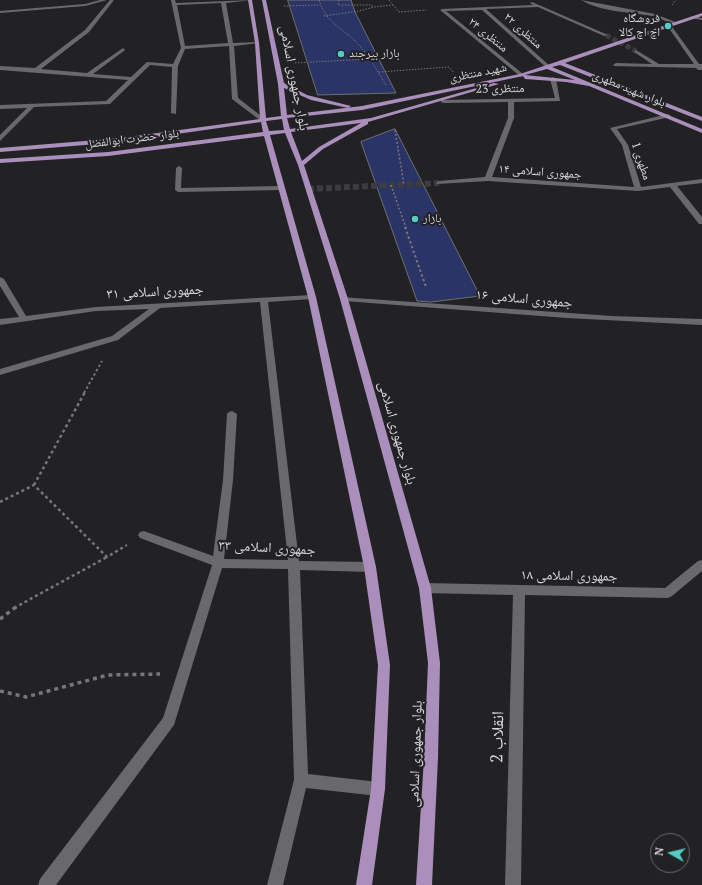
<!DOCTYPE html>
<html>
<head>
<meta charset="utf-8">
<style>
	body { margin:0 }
	#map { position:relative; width:702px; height:885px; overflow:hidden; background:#222224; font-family:"PT Serif",serif }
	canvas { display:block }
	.north { position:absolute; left:650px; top:833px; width:40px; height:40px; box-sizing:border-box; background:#222224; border:1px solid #6a6a6c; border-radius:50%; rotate:278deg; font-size:11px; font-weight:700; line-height:16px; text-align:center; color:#d7d6d8 }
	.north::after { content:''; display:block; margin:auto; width:14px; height:18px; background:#54cdc8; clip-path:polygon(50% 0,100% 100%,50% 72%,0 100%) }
</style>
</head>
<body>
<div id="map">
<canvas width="702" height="885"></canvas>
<div class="north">N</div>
</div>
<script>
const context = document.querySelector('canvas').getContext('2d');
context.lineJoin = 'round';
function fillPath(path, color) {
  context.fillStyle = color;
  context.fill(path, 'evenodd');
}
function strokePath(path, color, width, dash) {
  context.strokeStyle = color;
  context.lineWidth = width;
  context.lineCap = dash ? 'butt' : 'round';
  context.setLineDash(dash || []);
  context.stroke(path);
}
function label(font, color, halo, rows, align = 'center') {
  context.font = font + ' "PT Serif","Noto Naskh Arabic",serif';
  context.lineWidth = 4;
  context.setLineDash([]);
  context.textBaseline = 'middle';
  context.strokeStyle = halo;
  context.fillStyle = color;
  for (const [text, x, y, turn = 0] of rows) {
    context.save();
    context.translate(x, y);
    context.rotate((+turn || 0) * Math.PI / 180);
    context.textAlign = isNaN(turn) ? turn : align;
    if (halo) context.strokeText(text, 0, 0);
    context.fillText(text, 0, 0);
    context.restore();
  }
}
const building = new Path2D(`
	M 288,0 L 351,0 L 355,12 L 396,93 L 318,95 Z
	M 395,129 L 480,296 L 431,302 L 417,301 L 361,142 Z`);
fillPath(building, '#2a3466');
strokePath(building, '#6f7073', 1);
strokePath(new Path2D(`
	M 606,35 L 636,51`), '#3d3d3f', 5, [5, 2.5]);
strokePath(new Path2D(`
	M 308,189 L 439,183`), '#3d3d3f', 6, [6, 3]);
strokePath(new Path2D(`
	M 319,0 C 327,25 344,28 360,46 C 370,58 378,72 386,85
	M 339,0 L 338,5 L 371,5 L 374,7 L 393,5
	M 389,0 L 399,12 L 426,10
	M 672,5 L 676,0
	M 284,6 L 320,5
	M 324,16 L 359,11 L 374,7
	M 295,63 L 368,59
	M 379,72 L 449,67 L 453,72`), '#777678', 1, [1.5, 1.5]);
strokePath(new Path2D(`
	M 395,130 L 404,185
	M 391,185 L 406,228`), '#777678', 1.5, [2, 2]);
strokePath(new Path2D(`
	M 405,227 L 426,287
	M 84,393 L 102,361`), '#777678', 2, [2.5, 2.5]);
strokePath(new Path2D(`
	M 34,485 L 85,392
	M 0,502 L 34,485 L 107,557 L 127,545
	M 14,608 L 107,557`), '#777678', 2.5, [3, 3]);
strokePath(new Path2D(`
	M 0,619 L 16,607
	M 0,691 L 26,697 L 108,675 L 160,674`), '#777678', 3.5, [4, 4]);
fillPath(new Path2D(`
	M 100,0 L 107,0 L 85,6 L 0,13 L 0,11 L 85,4 Z
	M 110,0 L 114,0 L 89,32 L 41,69 L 87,73 L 123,48 L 125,50 L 93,74 L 131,77 L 147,62 L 173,64 L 181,48 L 171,0 L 175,0 L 176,3 L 252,0 L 226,3 L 233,43 L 257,42 L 259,43 L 234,46 L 238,98 L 265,119 L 265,121 L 261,121 L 232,99 L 229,46 L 185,49 L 178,66 L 176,114 L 171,113 L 172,67 L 150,65 L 110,104 L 34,107 L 0,141 L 0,135 L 27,108 L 0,109 L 0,105 L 106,101 L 128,80 L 0,70 L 0,66 L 35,68 L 85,30 ZM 221,3 L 228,43 L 185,46 L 177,5 Z
	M 581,0 L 655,14 L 678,23 C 672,26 659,17 652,16 C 629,12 601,12 581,0 Z
	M 532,2 L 608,35 L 604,36 L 538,7 L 486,9 L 550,66 L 551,67 L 548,69 L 482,10 L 446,11 L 523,74 L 524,75 L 521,77 L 440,10 L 442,9 L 533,5 L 530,3 Z
	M 692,16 L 702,18 L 702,20 L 690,18 Z
	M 666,24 L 670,24 L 699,64 L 702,64 L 702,70 L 698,70 L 696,68 L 614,66 L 613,65 L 616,63 L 652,64 L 634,52 L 636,50 L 659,64 L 694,64 Z
	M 553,77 L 556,79 L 560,101 L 514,102 L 514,118 L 492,177 L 634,187 L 622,145 L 610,128 L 668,114 L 670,115 L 670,117 L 617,129 L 628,145 L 641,187 L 702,179 L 702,183 L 677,186 L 702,217 L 702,224 L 699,224 L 670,187 L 638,191 L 488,181 L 437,184 L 436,183 L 439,181 L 485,177 L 508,118 L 508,102 L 443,103 L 441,102 L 441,100 L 555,98 L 550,79 Z
	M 179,166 L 182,168 L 181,188 L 281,186 L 284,188 L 281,190 L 178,192 L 175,190 L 176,168 Z
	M 0,277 L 4,279 L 26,316 L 96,307 L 312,295 L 316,297 L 312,299 L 268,302 L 299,561 L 370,562 L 374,564 L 376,567 L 374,570 L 370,572 L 300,570 L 308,774 L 378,782 L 383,784 L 385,789 L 383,794 L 378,796 L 306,788 L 283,885 L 267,885 L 294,780 L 288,569 L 222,568 L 174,725 L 56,885 L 38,885 L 40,879 L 163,718 L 212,565 L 140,538 L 138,535 L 140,532 L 144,531 L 213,556 L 223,480 L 227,414 L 229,412 L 232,411 L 237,414 L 233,480 L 224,559 L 288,560 L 260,302 L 160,308 L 118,340 L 0,375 L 0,369 L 112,336 L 149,309 L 96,311 L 0,325 L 0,319 L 19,317 L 0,286 Z
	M 341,297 L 612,316 L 702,319 L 702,325 L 567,318 L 344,301 L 340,299 Z
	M 702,560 L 702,571 L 672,596 L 668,598 L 525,595 L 521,885 L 505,885 L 513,595 L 425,593 L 421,591 L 419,588 L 421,585 L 425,583 L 665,588 L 698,561 Z`), '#69686b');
fillPath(new Path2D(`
	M 248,0 L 252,0 L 259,43 L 266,118 L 281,116 L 278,84 L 262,0 L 266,0 L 284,83 L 307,95 L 351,106 L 348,108 L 311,100 L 284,88 L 287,115 L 362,106 L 520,74 L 702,13 L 702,16 L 565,63 L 702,117 L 702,121 L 560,65 L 552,67 L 702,129 L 702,133 L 589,86 L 566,82 L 525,79 L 523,76 L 362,110 L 287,118 L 290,129 L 371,118 L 494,83 L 499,84 L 368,122 L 368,124 L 323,149 L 304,165 L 348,299 L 431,588 L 440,663 L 438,758 L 432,885 L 416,885 L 424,758 L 428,663 L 419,588 L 340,299 L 298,165 L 285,133 L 270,135 L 316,297 L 376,567 L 390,665 L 385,789 L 372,885 L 356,885 L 371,789 L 378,665 L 364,567 L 308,297 L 264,136 L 108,156 L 0,163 L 0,159 L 108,152 L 263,132 L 261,122 L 121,142 L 0,152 L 0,148 L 121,138 L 260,119 L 255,43 ZM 547,69 L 575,80 L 525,75 ZM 282,119 L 284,130 L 269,131 L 266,121 ZM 361,123 L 319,147 L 302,161 L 291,132 Z`), '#aa8ebb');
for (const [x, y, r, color] of [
	[668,26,4,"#54cdc8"],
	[341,54,4,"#54cdc8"],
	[415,219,4,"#54cdc8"]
]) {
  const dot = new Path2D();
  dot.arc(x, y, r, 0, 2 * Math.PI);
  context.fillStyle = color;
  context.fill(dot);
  strokePath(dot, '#222224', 1.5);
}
label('12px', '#d7d6d8', '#222224', [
	["فروشگاه",660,19,"right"],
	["اچ اچ کالا",660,33,"right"],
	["بازار بیرجند",349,54],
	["بازار",423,219]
], 'left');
label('12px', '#d7d6d8', '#222224', [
	["منتظری ۲۲",523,31,42],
	["منتظری ۲۴",488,35,39],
	["شهید منتظری",478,73,-11],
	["منتظری 23",500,89,-1],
	["بلوار شهید مطهری",629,89,22],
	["بلوار حضرت ابوالفضل",132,139,-7],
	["مطهری 1",641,161,71],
	["جمهوری اسلامی ۱۴",540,172,4]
]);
label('14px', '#d7d6d8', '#222224', [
	["بلوار جمهوری اسلامی",294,78,79],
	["جمهوری اسلامی ۳۱",155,292,-3],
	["جمهوری اسلامی ۱۶",524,299,5],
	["بلوار جمهوری اسلامی",397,433,74],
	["جمهوری اسلامی ۳۳",267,548,3],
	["جمهوری اسلامی ۱۸",569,576,1],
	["بلوار جمهوری اسلامی",416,754,-88]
]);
label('17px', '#d7d6d8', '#222224', [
	["انقلاب 2",498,737,-89]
]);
</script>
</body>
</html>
